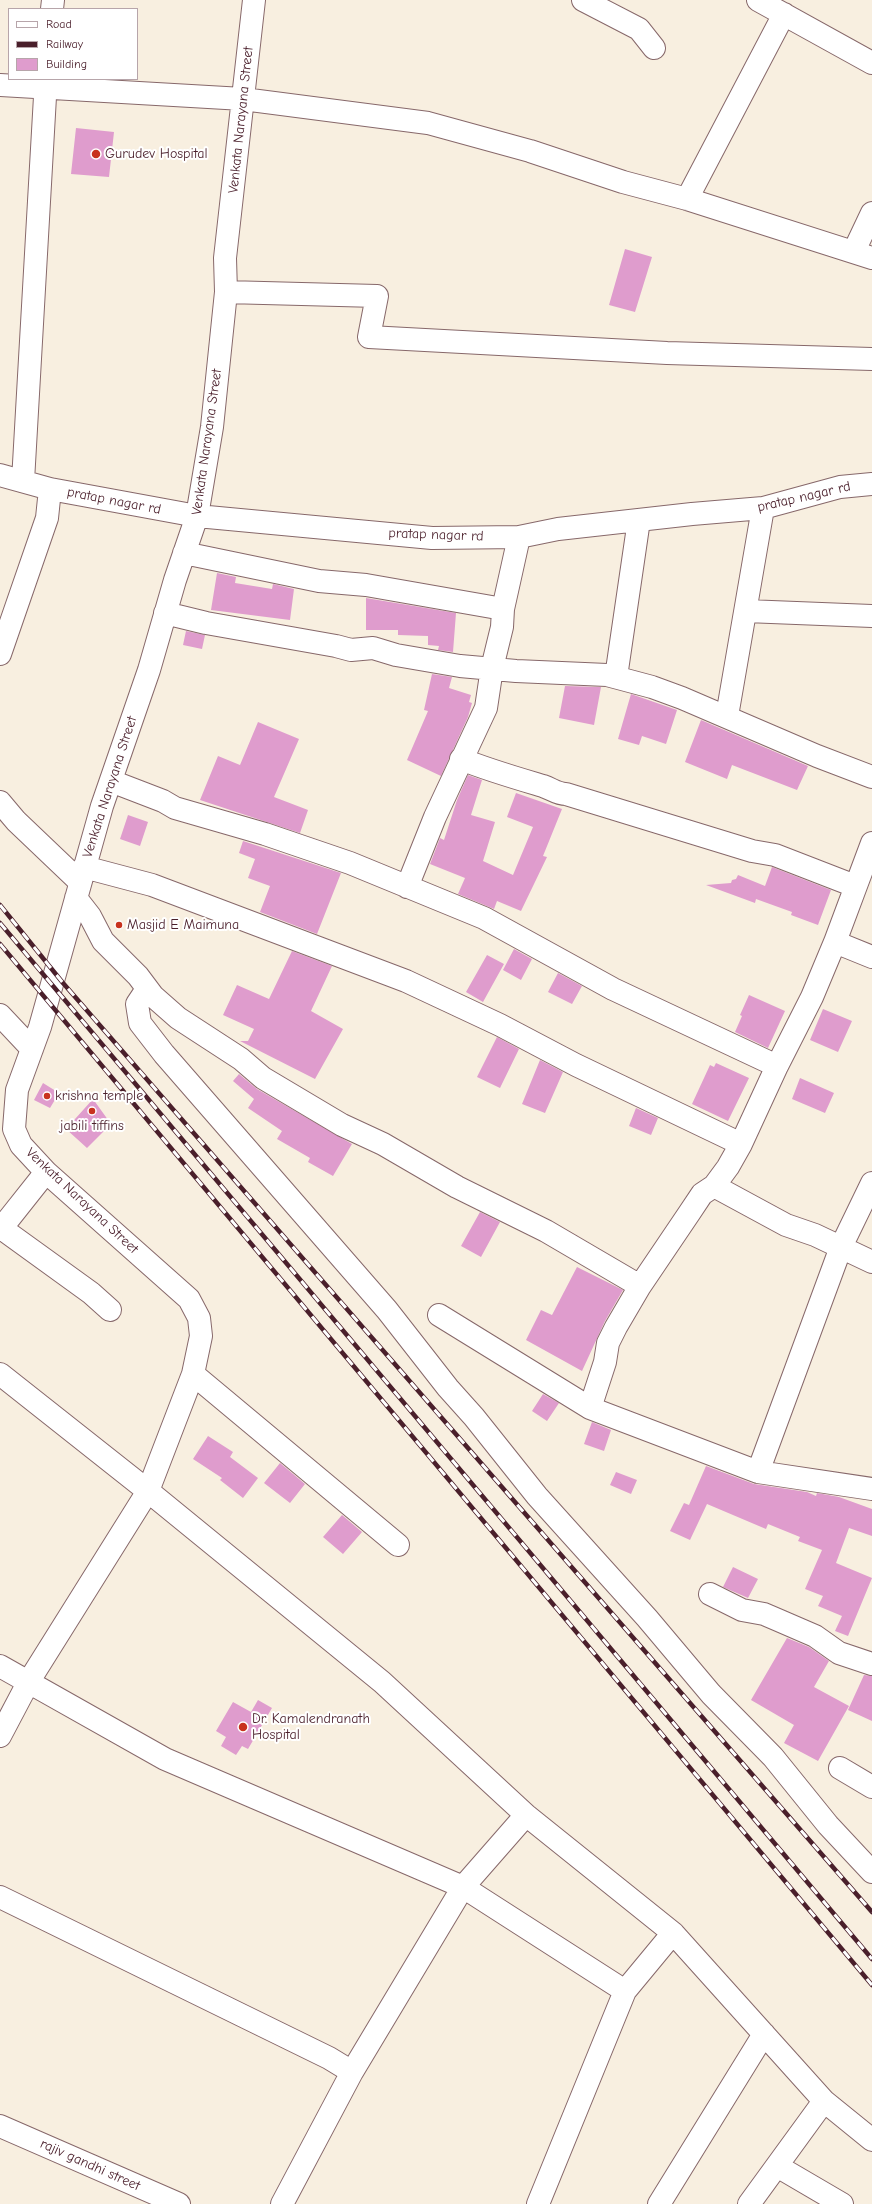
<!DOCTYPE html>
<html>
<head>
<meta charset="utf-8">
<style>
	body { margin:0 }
	#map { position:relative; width:872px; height:2204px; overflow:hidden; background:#f8efe0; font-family:"Comic Neue",sans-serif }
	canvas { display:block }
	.legend { position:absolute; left:8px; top:8px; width:130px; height:72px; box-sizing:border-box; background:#fff; border:1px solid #b7a5aa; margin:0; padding:5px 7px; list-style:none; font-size:12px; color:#4a1f2b }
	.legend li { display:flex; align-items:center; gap:8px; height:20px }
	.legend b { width:20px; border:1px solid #b7a5aa }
</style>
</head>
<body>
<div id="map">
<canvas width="872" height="2204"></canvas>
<ul class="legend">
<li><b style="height:5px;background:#fff"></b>Road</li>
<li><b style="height:5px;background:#4a1f2b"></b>Railway</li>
<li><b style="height:11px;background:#df9ccd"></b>Building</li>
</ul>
</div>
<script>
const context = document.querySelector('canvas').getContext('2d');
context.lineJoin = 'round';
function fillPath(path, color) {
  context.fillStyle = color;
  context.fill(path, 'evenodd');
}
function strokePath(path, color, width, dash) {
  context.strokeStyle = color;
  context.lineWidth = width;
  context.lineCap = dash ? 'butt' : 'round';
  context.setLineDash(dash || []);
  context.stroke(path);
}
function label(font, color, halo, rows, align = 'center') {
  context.font = font + ' "Comic Neue",sans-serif';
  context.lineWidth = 4;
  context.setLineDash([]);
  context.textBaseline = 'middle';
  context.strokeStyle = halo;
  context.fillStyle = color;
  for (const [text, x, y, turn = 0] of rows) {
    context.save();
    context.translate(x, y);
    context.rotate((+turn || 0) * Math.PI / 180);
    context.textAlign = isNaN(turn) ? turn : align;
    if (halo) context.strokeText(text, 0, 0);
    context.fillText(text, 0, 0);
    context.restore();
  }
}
fillPath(new Path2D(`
	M 76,128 L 114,132 L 109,177 L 71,174 Z
	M 625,249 L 652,257 L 635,312 L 609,305 Z
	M 217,573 L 236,577 L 235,583 L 272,589 L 273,584 L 294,589 L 290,620 L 211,610 Z
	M 366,598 L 456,613 L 453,652 L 438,650 L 439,646 L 428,645 L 428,636 L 398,635 L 398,630 L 366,630 Z
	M 186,631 L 205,635 L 202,649 L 183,645 Z
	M 432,674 L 452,677 L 449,688 L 471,695 L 469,702 L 472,703 L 468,717 L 441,776 L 407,760 L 428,711 L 424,710 Z
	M 565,686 L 601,687 L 594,725 L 559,718 Z
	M 631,694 L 677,710 L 666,744 L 642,736 L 639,745 L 618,739 Z
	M 701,720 L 808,766 L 797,790 L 732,765 L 727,779 L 685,762 Z
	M 258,722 L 299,739 L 274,797 L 308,810 L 300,833 L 200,800 L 218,756 L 240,765 Z
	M 468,775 L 482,780 L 471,815 L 495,822 L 483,861 L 513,875 L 533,827 L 507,817 L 516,793 L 562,809 L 543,856 L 547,857 L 521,911 L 497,901 L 494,909 L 458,894 L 465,878 L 430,864 L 440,838 L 444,840 L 457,800 Z
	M 128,815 L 148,822 L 140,846 L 120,839 Z
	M 243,841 L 341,873 L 317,934 L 260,912 L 270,886 L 248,878 L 255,859 L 239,853 Z
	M 772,867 L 831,890 L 818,925 L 791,915 L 792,912 L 756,899 L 755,903 L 706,885 L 731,883 L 732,880 L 736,879 L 738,875 L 765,886 Z
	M 514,949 L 532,959 L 521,980 L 503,970 Z
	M 292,951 L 332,966 L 311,1011 L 343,1029 L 315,1079 L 240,1041 L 248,1041 L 254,1029 L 223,1015 L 237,985 L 269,999 Z
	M 487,955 L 504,964 L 483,1002 L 466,992 Z
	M 558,973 L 582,986 L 572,1004 L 548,992 Z
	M 749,995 L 785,1011 L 768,1048 L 735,1032 L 742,1016 L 740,1015 Z
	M 823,1009 L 852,1021 L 838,1052 L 810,1040 Z
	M 497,1037 L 519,1049 L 500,1088 L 477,1077 Z
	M 540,1060 L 563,1072 L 545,1113 L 522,1104 Z
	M 716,1063 L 749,1078 L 728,1121 L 692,1104 L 710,1065 L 714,1067 Z
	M 239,1074 L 257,1089 L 352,1144 L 333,1176 L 308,1162 L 310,1158 L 277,1139 L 282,1131 L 248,1108 L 254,1099 L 233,1081 Z
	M 800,1078 L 834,1093 L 825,1113 L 792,1099 Z
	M 43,1083 L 59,1093 L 50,1108 L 34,1100 Z
	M 93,1099 L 111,1124 L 87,1148 L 66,1129 Z
	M 636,1108 L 658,1118 L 651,1135 L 629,1126 Z
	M 480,1212 L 500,1222 L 481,1257 L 461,1246 Z
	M 577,1267 L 623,1290 L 605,1321 L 582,1371 L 526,1340 L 541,1310 L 552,1315 Z
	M 543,1394 L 559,1403 L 547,1421 L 532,1411 Z
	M 592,1422 L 611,1430 L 604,1451 L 584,1444 Z
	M 208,1436 L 233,1452 L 230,1457 L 258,1478 L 243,1498 L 220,1480 L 222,1478 L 193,1459 Z
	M 280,1463 L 305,1484 L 290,1503 L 264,1483 Z
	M 706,1466 L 754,1484 L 807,1492 L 816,1496 L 817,1493 L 839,1497 L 872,1509 L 872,1536 L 849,1528 L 836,1563 L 872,1578 L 848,1636 L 835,1631 L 842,1616 L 818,1606 L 823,1596 L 805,1589 L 822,1550 L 798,1541 L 800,1537 L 768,1524 L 766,1529 L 707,1504 L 690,1540 L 670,1531 L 684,1503 L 689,1505 Z
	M 616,1472 L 637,1480 L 631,1494 L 610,1485 Z
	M 342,1515 L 362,1532 L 343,1554 L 323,1537 Z
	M 733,1567 L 758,1579 L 748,1598 L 723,1587 Z
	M 787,1638 L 809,1647 L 829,1661 L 814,1687 L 849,1706 L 818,1761 L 784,1743 L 794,1725 L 751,1700 Z
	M 864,1675 L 872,1676 L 872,1721 L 848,1710 Z
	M 258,1700 L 272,1708 L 248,1749 L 242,1746 L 236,1755 L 221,1746 L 226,1737 L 216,1731 L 233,1702 L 251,1712 Z`), '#df9ccd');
const minor = new Path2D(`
	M 583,0 L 639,29 L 654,48
	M 758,0 L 872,63
	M 52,9 L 53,0
	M 0,85 L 243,99 L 428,123 L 530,151 L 623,182 L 687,199 L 872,258
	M 687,199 L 784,14
	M 854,251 L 872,213
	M 226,292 L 377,296 L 369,337 L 667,353 L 872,359
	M 0,475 L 50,489 L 197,516 L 432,538 L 519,537 L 558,529 L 692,514 L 763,508 L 840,487 L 872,484
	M 23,481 L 46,79
	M 184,553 L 319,581 L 366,585 L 503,609 L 502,627 L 492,668 L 486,708 L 435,817 L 407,887
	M 503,609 L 519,537
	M 746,611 L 872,616
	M 165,613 L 206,623 L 336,646 L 351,650 L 373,648 L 396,655 L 460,666 L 516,671 L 607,675 L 652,687 L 682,698 L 817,756 L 872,777
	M 0,654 L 47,518 L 50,489
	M 616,677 L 639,520
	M 727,716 L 763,508
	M 461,759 C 488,770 516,778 543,786 C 552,789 557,794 566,794 L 752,851 L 775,855 L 855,886
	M 111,781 L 163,801 L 175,808 L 265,834 L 350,863 L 484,918 L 613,989 L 777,1066
	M 0,802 L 16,821 L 80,882
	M 84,867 L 152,885 L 406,981 L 500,1025 L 576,1065 L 741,1144
	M 76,898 L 90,916 L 103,941 L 138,976 L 153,996
	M 835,942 L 872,957
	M 0,1015 L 32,1049
	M 714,1186 L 786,1225 L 815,1235 L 872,1262
	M 1,1228 L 91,1293 L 110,1310
	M 0,1230 L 46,1172
	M 640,1286 L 546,1231 L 457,1187 L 383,1144 L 342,1125 L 263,1078 L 241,1059 L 178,1018 L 153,996 L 143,995 L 137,1004 L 140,1023 L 164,1054 L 387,1310 L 448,1388 L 474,1417 L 537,1496 L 647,1618 L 711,1694 L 773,1757 L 828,1825 L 872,1872
	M 439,1315 L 590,1408 L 758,1472 L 872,1489
	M 0,1374 L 148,1491 L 382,1682 L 526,1815 L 673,1933 L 824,2101 L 749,2204
	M 193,1374 L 398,1545
	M 590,1408 L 605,1362 L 608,1343 L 616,1327 L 640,1286 L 690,1212 L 702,1194 L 714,1186 L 728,1167 L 741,1144 L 777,1066 L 812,997 L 835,942 L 872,843
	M 758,1472 L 841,1247 L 872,1183
	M 710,1594 L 742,1610 L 764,1614 L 778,1620 L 815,1636 L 839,1653 L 872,1664
	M 0,1666 L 165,1759 L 463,1887 L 625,1991
	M 0,1736 L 29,1681 L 148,1491 L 193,1374 L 201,1336 L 199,1318 L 189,1299 L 46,1172 L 21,1145 L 14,1129 L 17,1090 L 40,1027 L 102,806 L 149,670 L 175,580 L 197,516 L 212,427 L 226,292 L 225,258 L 254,0
	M 840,1768 L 872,1787
	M 0,1897 L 329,2058 L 352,2072
	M 824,2101 L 872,2140
	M 0,2126 L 179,2204
	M 777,2166 L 842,2204
	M 282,2204 L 352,2072 L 463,1887 L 526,1815
	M 538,2204 L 625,1991 L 673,1933
	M 659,2204 L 764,2034`);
strokePath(minor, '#87686a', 24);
strokePath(minor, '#fff', 22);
const rail = new Path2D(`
	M 0,905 L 63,983 L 872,1912
	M 0,923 L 872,1959
	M 0,944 L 872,1985`);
strokePath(rail, '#4a1f2b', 4.5);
strokePath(rail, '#fff', 3, [9]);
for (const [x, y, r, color] of [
	[96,154,5,"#c8321e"],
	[119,925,4,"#c8321e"],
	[47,1096,4,"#c8321e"],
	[92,1111,4,"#c8321e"],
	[243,1727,5,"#c8321e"]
]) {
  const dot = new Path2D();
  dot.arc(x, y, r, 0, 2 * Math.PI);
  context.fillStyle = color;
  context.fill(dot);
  strokePath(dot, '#fff', 1.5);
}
label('14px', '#4a1f2b', '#fff', [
	["Venkata Narayana Street",241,120,-84],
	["Venkata Narayana Street",207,442,-82],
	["pratap nagar rd",804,497,-13],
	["pratap nagar rd",114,501,11],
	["pratap nagar rd",436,535,2],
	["Venkata Narayana Street",110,787,-72],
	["Venkata Narayana Street",82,1201,43],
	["rajiv gandhi street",90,2165,24]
]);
label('14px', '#4a1f2b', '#fff', [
	["Gurudev Hospital",105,154],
	["Masjid E Maimuna",127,925],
	["krishna temple",55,1096],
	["jabili tiffins",92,1126,"center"],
	["Dr. Kamalendranath",252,1719],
	["Hospital",252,1735]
], 'left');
</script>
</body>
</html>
